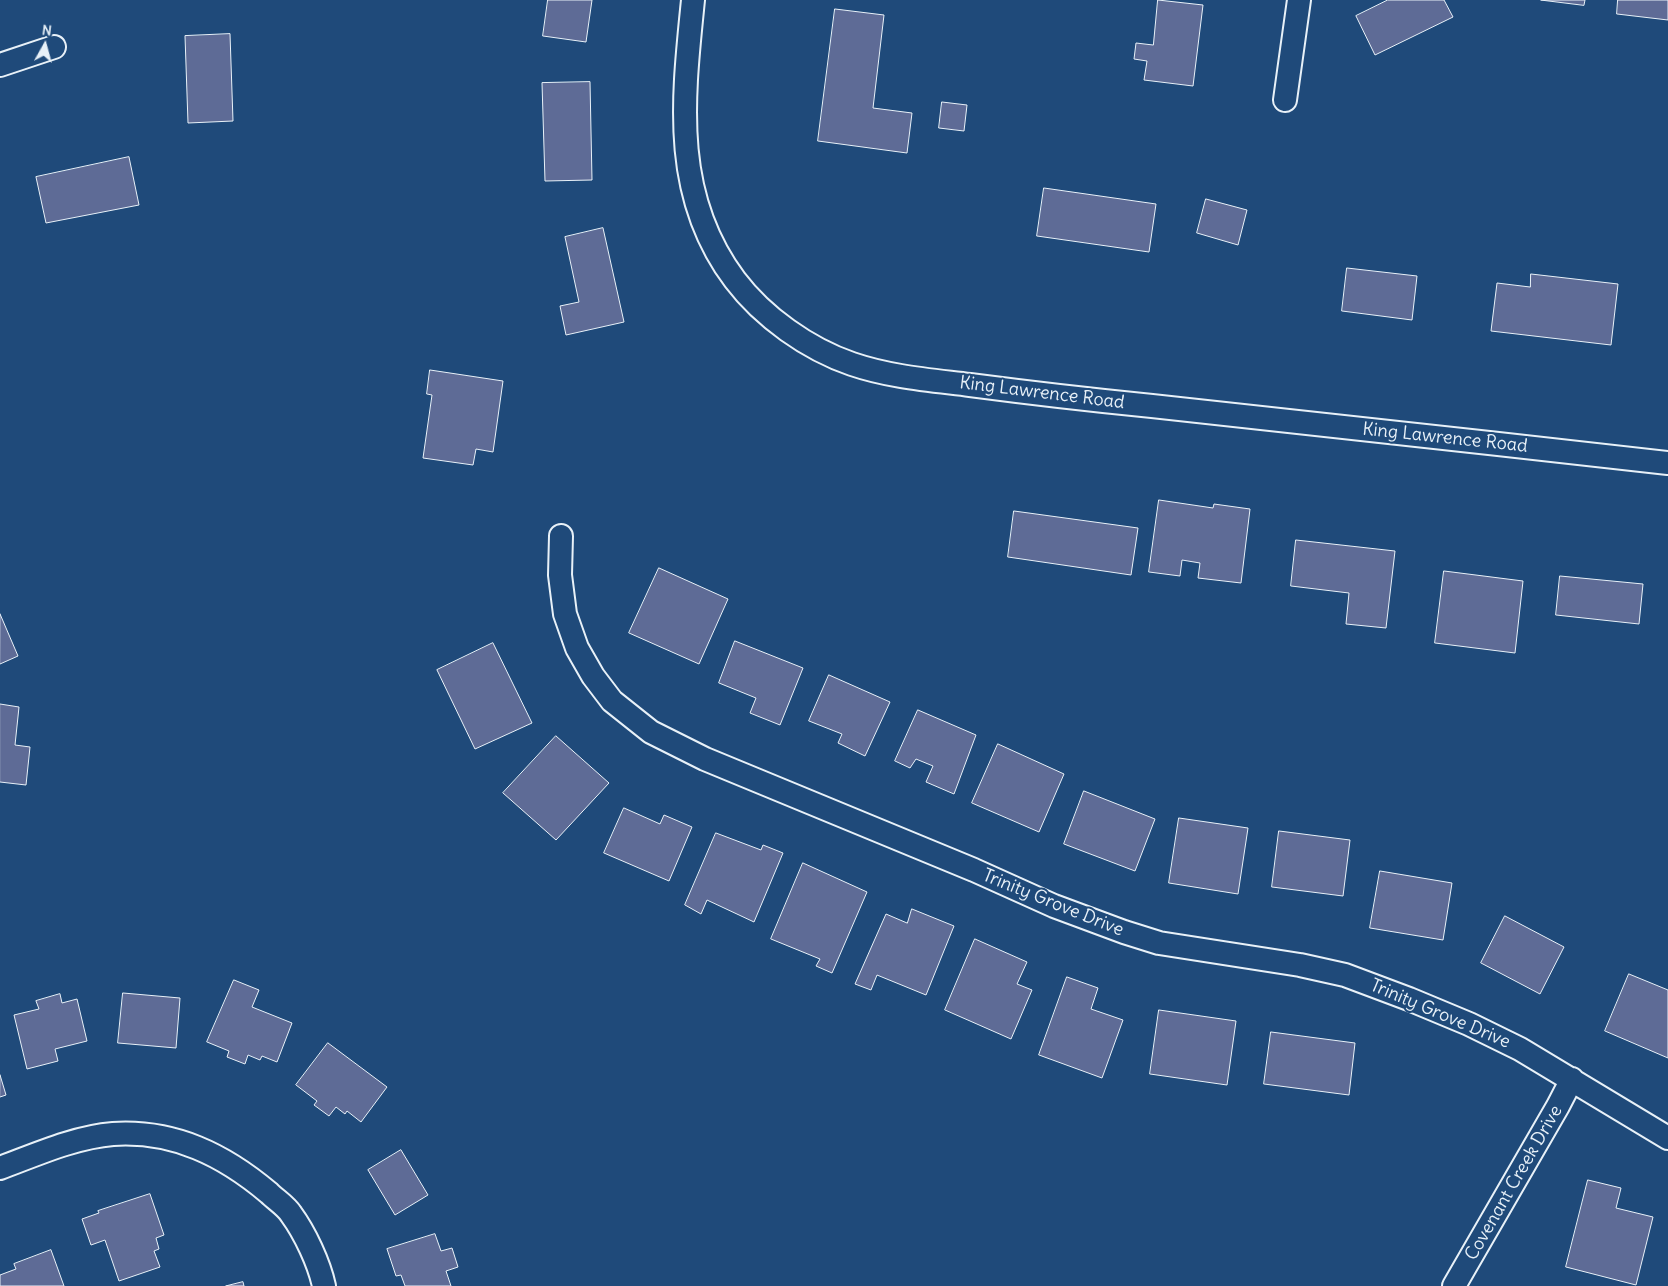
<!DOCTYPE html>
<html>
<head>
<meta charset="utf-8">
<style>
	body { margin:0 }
	#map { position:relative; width:1668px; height:1286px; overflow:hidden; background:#1f4a7a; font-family:Delius,sans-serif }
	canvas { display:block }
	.north { position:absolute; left:20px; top:20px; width:50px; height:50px; -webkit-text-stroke:4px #1f4a7a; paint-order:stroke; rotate:7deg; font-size:14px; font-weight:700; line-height:20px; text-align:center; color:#e8f1f8 }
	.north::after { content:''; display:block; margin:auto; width:18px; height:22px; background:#e8f1f8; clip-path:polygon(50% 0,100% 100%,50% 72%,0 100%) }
</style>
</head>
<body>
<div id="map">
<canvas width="1668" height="1286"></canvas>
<div class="north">N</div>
</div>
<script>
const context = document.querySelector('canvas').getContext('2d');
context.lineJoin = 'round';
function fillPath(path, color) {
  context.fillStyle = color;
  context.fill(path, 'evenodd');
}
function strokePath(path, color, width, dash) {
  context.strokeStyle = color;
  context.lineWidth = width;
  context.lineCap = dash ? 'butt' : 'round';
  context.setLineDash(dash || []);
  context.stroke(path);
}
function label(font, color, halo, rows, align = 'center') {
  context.font = font + ' Delius,sans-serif';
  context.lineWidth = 4;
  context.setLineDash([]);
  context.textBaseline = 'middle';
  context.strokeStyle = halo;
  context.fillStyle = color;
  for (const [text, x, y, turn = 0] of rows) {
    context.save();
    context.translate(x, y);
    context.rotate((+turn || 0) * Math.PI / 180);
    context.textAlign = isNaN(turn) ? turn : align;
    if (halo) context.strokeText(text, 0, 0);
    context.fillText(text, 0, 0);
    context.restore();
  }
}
const building = new Path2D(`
	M 548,0 L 592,0 L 586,42 L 543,36 Z
	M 1158,0 L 1203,5 L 1193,86 L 1144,80 L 1147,61 L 1134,59 L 1136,43 L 1153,45 Z
	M 1388,0 L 1444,0 L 1453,17 L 1375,55 L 1356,16 Z
	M 1541,0 L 1585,0 L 1584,5 Z
	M 1618,0 L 1668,0 L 1668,20 L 1617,14 Z
	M 835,9 L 884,15 L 873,108 L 912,113 L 907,153 L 818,141 Z
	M 230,34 L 233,121 L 188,123 L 185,36 Z
	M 590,82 L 592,180 L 545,181 L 542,83 Z
	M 942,102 L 967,105 L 964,131 L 939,128 Z
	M 129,157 L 139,205 L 46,223 L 36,177 Z
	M 1044,188 L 1156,204 L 1149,252 L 1037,236 Z
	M 1206,199 L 1247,210 L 1238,245 L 1197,233 Z
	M 603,228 L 624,322 L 566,335 L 560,306 L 579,302 L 565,237 Z
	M 1347,268 L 1417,276 L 1412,320 L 1342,311 Z
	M 1531,274 L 1618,284 L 1611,345 L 1491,331 L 1497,283 L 1530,287 Z
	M 430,370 L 503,381 L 493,452 L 476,449 L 473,465 L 423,458 L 432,395 L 427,394 Z
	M 1159,500 L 1213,508 L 1214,504 L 1250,509 L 1241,583 L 1198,578 L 1200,563 L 1182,560 L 1180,576 L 1149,572 Z
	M 1014,511 L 1138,528 L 1131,575 L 1008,557 Z
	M 1296,540 L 1395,551 L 1386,628 L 1346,624 L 1349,593 L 1291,586 Z
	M 659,568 L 728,599 L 699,664 L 629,633 Z
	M 1444,571 L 1523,581 L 1515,653 L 1435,643 Z
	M 1560,576 L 1643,584 L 1639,624 L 1556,615 Z
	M 0,614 L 18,656 L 0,664 Z
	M 735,641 L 803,668 L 780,725 L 750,713 L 756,698 L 719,683 Z
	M 493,643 L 532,723 L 475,749 L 437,670 Z
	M 829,675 L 890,702 L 865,756 L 838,743 L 842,734 L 809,721 Z
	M 0,704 L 19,707 L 15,745 L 30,747 L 26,785 L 0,782 Z
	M 918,710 L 976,735 L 954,794 L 926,782 L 933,766 L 916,759 L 910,768 L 895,761 Z
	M 556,736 L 609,783 L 556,840 L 503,793 Z
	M 998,744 L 1064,774 L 1039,832 L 972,803 Z
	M 1084,791 L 1155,819 L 1135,871 L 1064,844 Z
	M 624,808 L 660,824 L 664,815 L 692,827 L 669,881 L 604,853 Z
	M 1179,818 L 1248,828 L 1238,894 L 1169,883 Z
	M 1279,831 L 1350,840 L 1343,896 L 1272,887 Z
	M 716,833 L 761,850 L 763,845 L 783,853 L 754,922 L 707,900 L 701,914 L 685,905 Z
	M 803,863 L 867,892 L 832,973 L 816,966 L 820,959 L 771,939 Z
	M 1380,871 L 1452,883 L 1443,940 L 1370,928 Z
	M 912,909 L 954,926 L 926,995 L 877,975 L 871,990 L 855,984 L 886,914 L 907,923 Z
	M 1505,916 L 1564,947 L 1540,994 L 1481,963 Z
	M 975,939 L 1027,962 L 1017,984 L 1032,990 L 1011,1039 L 945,1010 Z
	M 1629,974 L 1668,990 L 1668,1058 L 1605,1031 Z
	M 1067,977 L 1098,988 L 1091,1009 L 1123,1020 L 1102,1078 L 1039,1055 Z
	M 234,980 L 259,990 L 252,1007 L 292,1023 L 277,1062 L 262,1056 L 260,1060 L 248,1055 L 245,1064 L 227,1057 L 229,1051 L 207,1042 Z
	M 123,993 L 180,998 L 176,1048 L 118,1043 Z
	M 60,994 L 62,1003 L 77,999 L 87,1041 L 55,1049 L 58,1061 L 27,1069 L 14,1015 L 39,1009 L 36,1001 Z
	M 1159,1010 L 1236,1021 L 1227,1085 L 1150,1074 Z
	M 1271,1032 L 1355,1043 L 1349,1095 L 1264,1084 Z
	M 328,1043 L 387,1087 L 361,1122 L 347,1111 L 345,1114 L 336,1107 L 329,1116 L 314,1105 L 317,1101 L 296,1085 Z
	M 0,1075 L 6,1095 L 0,1097 Z
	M 401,1150 L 428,1195 L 395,1215 L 368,1170 Z
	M 1588,1180 L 1621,1188 L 1616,1208 L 1653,1217 L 1636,1285 L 1566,1267 Z
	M 150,1194 L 164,1235 L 156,1238 L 159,1249 L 154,1251 L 160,1267 L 119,1281 L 105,1240 L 91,1245 L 82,1219 L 99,1213 L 98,1211 Z
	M 435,1234 L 441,1251 L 452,1248 L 458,1267 L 446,1271 L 451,1286 L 405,1286 L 401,1275 L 396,1276 L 387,1249 Z
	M 51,1250 L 64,1286 L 0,1286 L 0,1275 L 16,1269 L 14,1264 Z
	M 243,1282 L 244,1286 L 226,1286 Z`);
fillPath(building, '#5e6b96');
strokePath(building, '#e8f1f8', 1);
const street = new Path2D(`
	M 693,0 C 683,99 671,195 735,280 C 763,317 808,349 852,364 C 890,377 930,380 970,385 C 1031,393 1091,400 1152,406 C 1324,424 1496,444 1668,463
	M 0,65 L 54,47
	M 1285,100 L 1299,0
	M 561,536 L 560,575 L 565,614 L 577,648 L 593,676 L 612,701 L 651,732 L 705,759 L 974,870 L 1054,906 L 1124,932 L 1159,943 L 1300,965 L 1345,975 L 1409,999 L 1469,1024 L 1520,1049 L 1668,1138
	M 0,1168 C 35,1155 75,1137 113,1134 C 174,1130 224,1155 269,1193 C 276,1200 286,1206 291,1214 C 305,1233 319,1263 324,1286
	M 1454,1286 L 1558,1106 L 1572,1079`);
strokePath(street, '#e8f1f8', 26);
strokePath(street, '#1f4a7a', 22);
label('18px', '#e8f1f8', '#1f4a7a', [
	["King Lawrence Road",1042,393,7],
	["King Lawrence Road",1445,438,6],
	["Trinity Grove Drive",1053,903,22],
	["Trinity Grove Drive",1440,1014,23],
	["Covenant Creek Drive",1514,1183,-60]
]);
</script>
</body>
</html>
